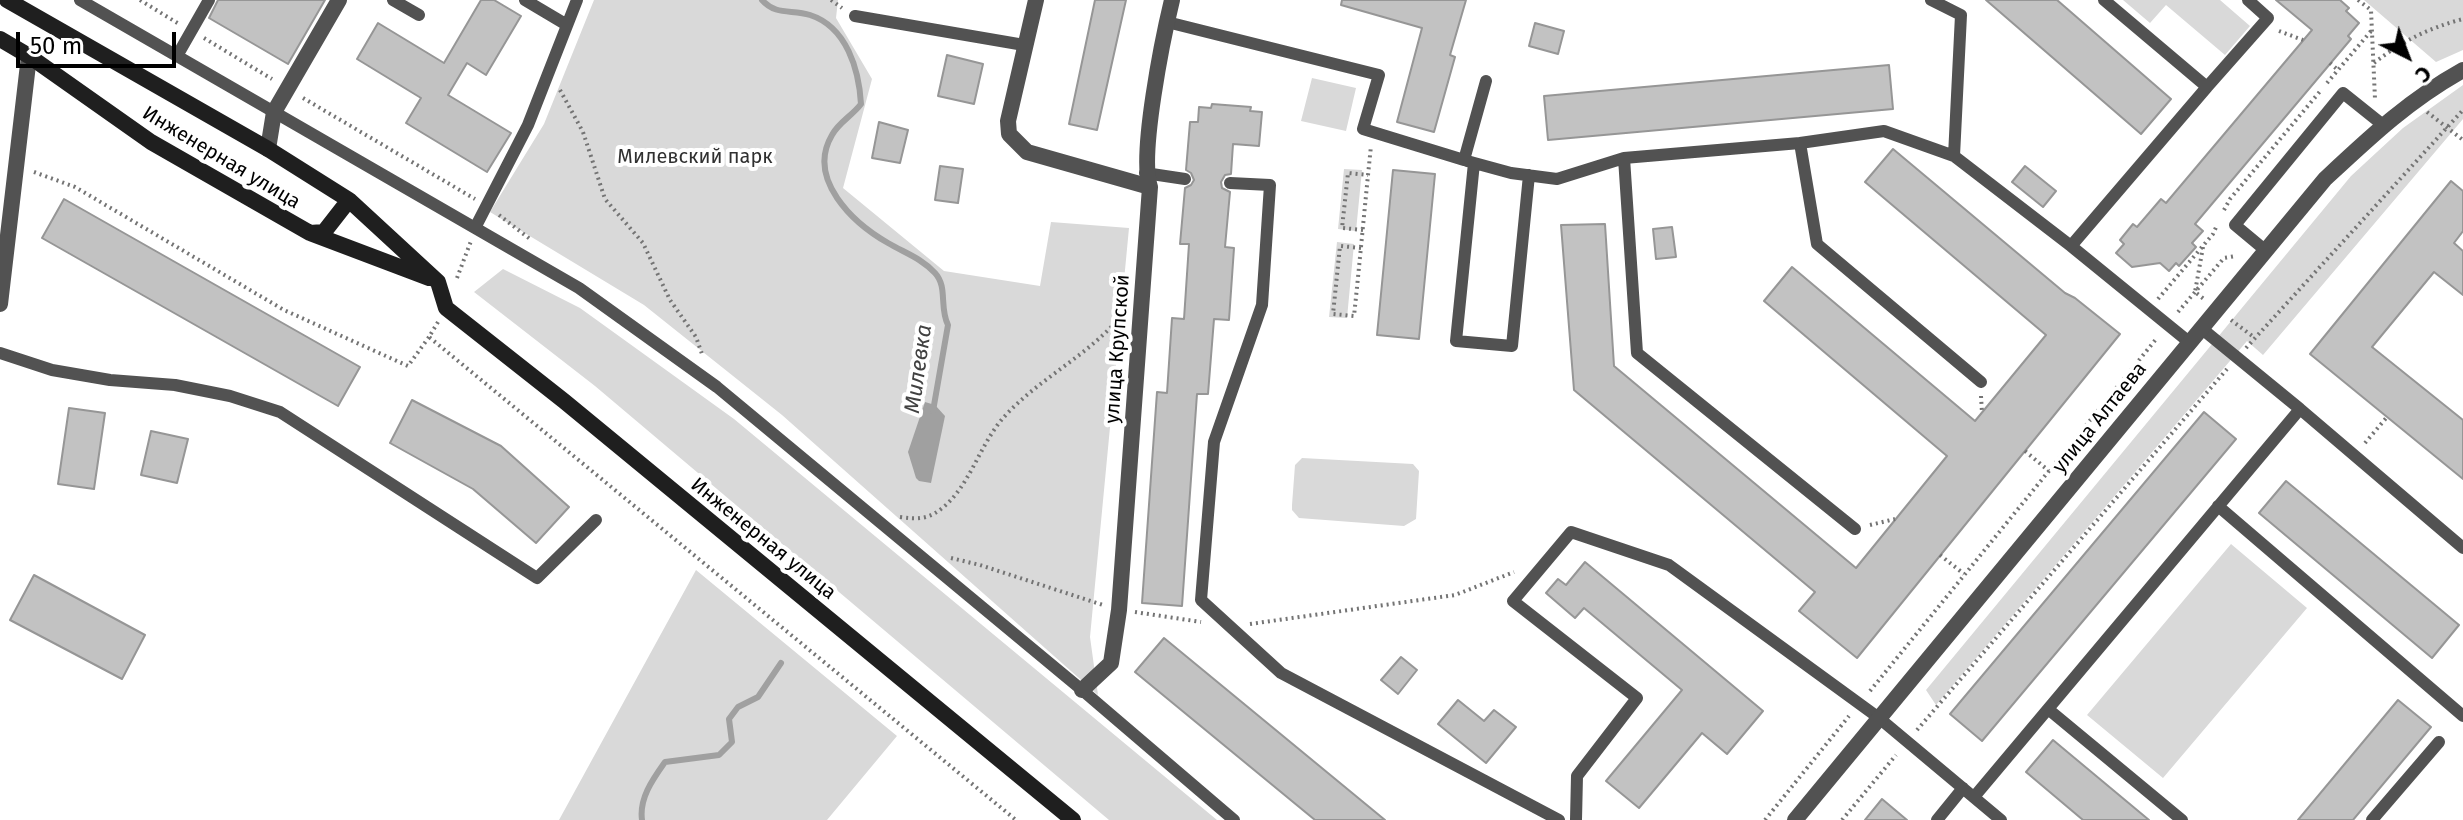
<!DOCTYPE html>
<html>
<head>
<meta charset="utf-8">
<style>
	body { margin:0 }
	#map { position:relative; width:2463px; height:820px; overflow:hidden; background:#fff; font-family:"Fira Sans",sans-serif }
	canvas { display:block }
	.north { position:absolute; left:2367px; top:16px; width:80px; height:80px; -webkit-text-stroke:6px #fff; paint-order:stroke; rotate:138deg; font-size:22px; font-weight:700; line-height:32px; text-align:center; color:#000 }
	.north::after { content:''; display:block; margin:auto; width:28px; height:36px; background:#000; clip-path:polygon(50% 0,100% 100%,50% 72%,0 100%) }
	.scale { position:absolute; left:16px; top:32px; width:160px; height:36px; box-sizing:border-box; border:4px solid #000; border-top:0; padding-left:10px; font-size:24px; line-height:28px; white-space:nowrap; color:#000; -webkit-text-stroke:6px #fff; paint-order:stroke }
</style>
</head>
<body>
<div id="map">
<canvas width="2463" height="820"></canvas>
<div class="north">С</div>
<div class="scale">50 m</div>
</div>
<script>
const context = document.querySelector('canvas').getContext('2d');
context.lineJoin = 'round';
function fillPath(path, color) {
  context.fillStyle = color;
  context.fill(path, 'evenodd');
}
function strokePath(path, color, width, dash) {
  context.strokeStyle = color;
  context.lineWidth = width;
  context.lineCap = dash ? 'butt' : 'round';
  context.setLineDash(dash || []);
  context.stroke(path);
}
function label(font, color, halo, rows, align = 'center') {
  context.font = font + ' "Fira Sans",sans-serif';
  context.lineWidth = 8;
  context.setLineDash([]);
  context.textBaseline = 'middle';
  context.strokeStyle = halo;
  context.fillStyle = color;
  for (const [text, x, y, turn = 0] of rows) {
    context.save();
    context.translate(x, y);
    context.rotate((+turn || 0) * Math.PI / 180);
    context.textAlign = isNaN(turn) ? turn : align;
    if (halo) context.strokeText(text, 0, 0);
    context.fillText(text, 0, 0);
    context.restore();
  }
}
fillPath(new Path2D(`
	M 594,0 L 838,0 L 836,18 L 872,79 L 843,188 L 944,271 L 1040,286 L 1051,222 L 1129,228 L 1090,637 L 1098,695 L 782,415 L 644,305 L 490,212 L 544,124 Z
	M 2123,0 L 2220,0 L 2250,26 L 2225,55 L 2166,5 L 2150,23 Z
	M 2364,0 L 2463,0 L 2463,50 L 2436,62 Z
	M 1312,78 L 1356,88 L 1346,131 L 1301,121 Z
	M 2463,85 L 2463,119 L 2263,355 L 2247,341 L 1936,705 L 1926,690 L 2351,176 L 2403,128 Z
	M 1344,169 L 1362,170 L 1356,231 L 1338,229 Z
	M 1337,242 L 1354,244 L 1347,318 L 1329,317 Z
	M 503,269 L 580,308 L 734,419 L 1217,820 L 1109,820 L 595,386 L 474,292 Z
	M 1302,458 L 1413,464 L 1419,471 L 1416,519 L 1404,526 L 1299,518 L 1292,510 L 1292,505 L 1295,465 Z
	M 2231,544 L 2307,608 L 2163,778 L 2087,715 Z
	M 696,570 L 897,736 L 827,820 L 559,820 Z`), '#d9d9d9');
fillPath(new Path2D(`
	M 925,402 L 935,405 L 945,416 L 931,483 L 919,481 L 916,478 L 908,452 Z`), '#a0a0a0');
strokePath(new Path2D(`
	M 762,0 C 776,16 792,9 810,15 C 847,27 859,70 861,104 C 852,116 839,122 832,135 C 806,179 853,223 888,243 C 905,253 921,258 935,273 C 948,287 939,307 948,325 L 933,411
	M 642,820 C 639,798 653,779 665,762 L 719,755 L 732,742 L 729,719 L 738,707 L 758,697 L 781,663`), '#a0a0a0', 6);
const building = new Path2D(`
	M 218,0 L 325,0 L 288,64 L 209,18 Z
	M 481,0 L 494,0 L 521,16 L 486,75 L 467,63 L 448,95 L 511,133 L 487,172 L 406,123 L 421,98 L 357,59 L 378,23 L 444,63 Z
	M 1095,0 L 1126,0 L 1097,130 L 1069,124 Z
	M 1342,0 L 1466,0 L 1450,55 L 1455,57 L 1434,132 L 1397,122 L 1422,28 L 1341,5 Z
	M 1986,0 L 2057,0 L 2171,99 L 2141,134 Z
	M 2276,0 L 2340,0 L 2349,8 L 2346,11 L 2359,23 L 2348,36 L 2351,39 L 2195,224 L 2203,231 L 2192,243 L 2196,247 L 2179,266 L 2176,263 L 2169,271 L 2160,263 L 2132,267 L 2116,253 L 2124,244 L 2120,240 L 2133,224 L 2137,227 L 2161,199 L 2166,203 L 2312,30 Z
	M 1535,23 L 1564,31 L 1558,54 L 1529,46 Z
	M 947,55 L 983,64 L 974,104 L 938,96 Z
	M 1889,65 L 1893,109 L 1548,140 L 1544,96 Z
	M 1212,104 L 1251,107 L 1250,111 L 1262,112 L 1259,146 L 1233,144 L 1231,174 L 1225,175 L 1221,182 L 1222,188 L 1230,192 L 1225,247 L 1234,248 L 1229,320 L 1214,319 L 1208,394 L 1197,394 L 1182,606 L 1142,603 L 1157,392 L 1167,393 L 1172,318 L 1184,319 L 1189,244 L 1180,244 L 1185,188 L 1191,185 L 1194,180 L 1191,173 L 1186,170 L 1190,122 L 1198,122 L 1199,107 L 1211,108 Z
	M 879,122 L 908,130 L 900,163 L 872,158 Z
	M 1893,149 L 2065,293 L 2075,298 L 2120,334 L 1857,658 L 1799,611 L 1815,592 L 1574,390 L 1561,225 L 1605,224 L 1614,366 L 1856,568 L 1947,456 L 1764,301 L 1792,267 L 1975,421 L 2046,335 L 1865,182 Z
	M 940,166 L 963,169 L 958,203 L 935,200 Z
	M 2025,166 L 2056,191 L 2043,207 L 2012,182 Z
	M 1393,170 L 1435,174 L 1419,339 L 1377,335 Z
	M 2451,181 L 2463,191 L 2463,231 L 2454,243 L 2463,251 L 2463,295 L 2434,272 L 2372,347 L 2463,420 L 2463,479 L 2310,354 Z
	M 64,199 L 360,367 L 338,406 L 42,238 Z
	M 1672,227 L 1676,257 L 1656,259 L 1653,229 Z
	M 412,400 L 501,446 L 569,507 L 536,543 L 473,489 L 390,443 Z
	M 69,408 L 105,413 L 94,489 L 58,484 Z
	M 2204,412 L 2236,439 L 1982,741 L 1950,714 Z
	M 151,431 L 188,439 L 177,483 L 141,475 Z
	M 2286,481 L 2459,625 L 2432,658 L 2259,513 Z
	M 1585,562 L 1763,711 L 1727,754 L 1702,733 L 1639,808 L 1606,781 L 1682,690 L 1584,608 L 1575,618 L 1546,593 L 1558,579 L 1566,585 Z
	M 34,575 L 145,635 L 122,679 L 10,620 Z
	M 1164,638 L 1385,820 L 1315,820 L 1135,672 Z
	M 1401,657 L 1417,670 L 1398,694 L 1381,680 Z
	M 1458,700 L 1484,721 L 1494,710 L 1516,727 L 1486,763 L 1438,724 Z
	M 2398,700 L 2431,727 L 2353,820 L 2298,820 Z
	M 2053,740 L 2149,820 L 2083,820 L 2026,772 Z
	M 1882,799 L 1907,820 L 1865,820 Z`);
fillPath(building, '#c2c2c2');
strokePath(building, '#969696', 2);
strokePath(new Path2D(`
	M 140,0 L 179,24
	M 831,0 L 842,8
	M 2358,0 L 2371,10 L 2375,99
	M 2279,31 L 2303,40
	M 204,38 L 272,79
	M 2330,63 L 2338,70
	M 2374,63 C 2402,41 2429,28 2463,19
	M 2327,83 L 2371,31
	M 560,90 L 583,132 L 605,199 L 643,243 L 670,300 L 696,337 L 702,354
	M 303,98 L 475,199
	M 2427,112 L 2463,140
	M 34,172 L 75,187 L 284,310 L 408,366 L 429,337
	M 2224,210 L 2230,199 L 2322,89
	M 499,215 L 530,239
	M 1363,230 L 1342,228 L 1348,173 L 1368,175
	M 2203,247 L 2195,292 L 2205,300
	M 1361,248 L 1340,246 L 1333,314 L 1354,316 C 1360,260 1365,203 1371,146
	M 457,278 L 471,241
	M 2158,299 L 2213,234 L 2217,225
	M 2178,312 L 2224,258 L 2236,256
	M 2231,320 L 2255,338
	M 438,322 L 429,337 L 1016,820
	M 2246,348 L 2463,110
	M 1981,396 L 1982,413
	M 2365,443 L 2387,417
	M 2025,451 L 2049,471
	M 900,517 C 916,519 927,520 941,509 C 970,487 979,445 1004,417 C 1038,379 1088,356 1121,316
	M 1870,525 L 1895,519
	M 1940,555 L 1964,574
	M 951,558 L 980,565 L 1103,605
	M 1135,612 L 1201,622
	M 1250,624 L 1455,595 L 1514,572
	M 1870,691 L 2157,338
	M 1917,730 L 2227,369
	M 1765,820 L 1849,716
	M 1842,820 L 1896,755`), '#747474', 4, [2, 4]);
strokePath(new Path2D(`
	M 80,0 L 579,288 L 717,387 L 1082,690 L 1234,820
	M 393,0 L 419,15
	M 525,0 L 567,25
	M 1931,0 L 1961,15 L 1954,156
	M 2104,0 L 2207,87 L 2268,18 L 2248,0
	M 855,16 L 1024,45
	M 1167,22 L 1379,75 L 1363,129 L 1464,160 L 1486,81
	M 177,56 L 209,0
	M 1800,143 L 1817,244 L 1981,382
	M 1467,161 L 1511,173 L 1557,179 L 1624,158
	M 1474,163 L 1456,341 L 1512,346 L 1529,175
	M 1145,173 L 1185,179
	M 1230,183 L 1270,185 L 1262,305 L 1214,442 L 1201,600 L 1281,673 L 1559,820
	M 475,228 L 528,125 L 577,0
	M 2071,246 L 2207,87
	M 2265,250 L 2235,225 L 2343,93 L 2383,125
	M 0,353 L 52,370 L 110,380 L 175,385 L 230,396 L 280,412 L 537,578 L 596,520
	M 2300,409 L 2463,548
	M 2218,506 L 2463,716
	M 1855,529 L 1637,353 L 1624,158 L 1800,143 L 1884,131 L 1954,156 L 2071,246 L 2189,342
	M 2048,709 L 2182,820
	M 1974,797 L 2300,409 L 2201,328
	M 1576,820 L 1577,776 L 1637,698 L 1513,601 L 1571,532 L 1669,565 L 1879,718 L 2001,820
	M 1937,820 L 1963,788
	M 2372,820 L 2439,742`), '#525252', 12);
strokePath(new Path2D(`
	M 1036,0 L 1008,121 L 1009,134 L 1027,152 L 1150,187
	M 268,149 L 274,112 L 339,0
	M 0,304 L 29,56
	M 1082,690 L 1111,663 L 1119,610 L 1150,187 C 1139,155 1163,37 1172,0
	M 1795,820 L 2325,179 C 2370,137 2409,100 2463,70`), '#525252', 16);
strokePath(new Path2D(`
	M 7,0 L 268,149 L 349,200 L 438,282 L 446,308 L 564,401 L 1073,820
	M 0,39 L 29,56 L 151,142 L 310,233 L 429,278
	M 310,233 L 324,232 L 349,200`), '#1f1f1f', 16);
label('20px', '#303030', '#fff', [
	["Милевский парк",695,157]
]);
label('20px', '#000', '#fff', [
	["Инженерная улица",221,158,31],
	["улица Крупской",1118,349,-86],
	["улица Алтаева",2100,418,-51],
	["Инженерная улица",763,539,39]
]);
label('italic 22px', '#414141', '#fff', [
	["Милевка",919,369,-82]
]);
</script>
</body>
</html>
